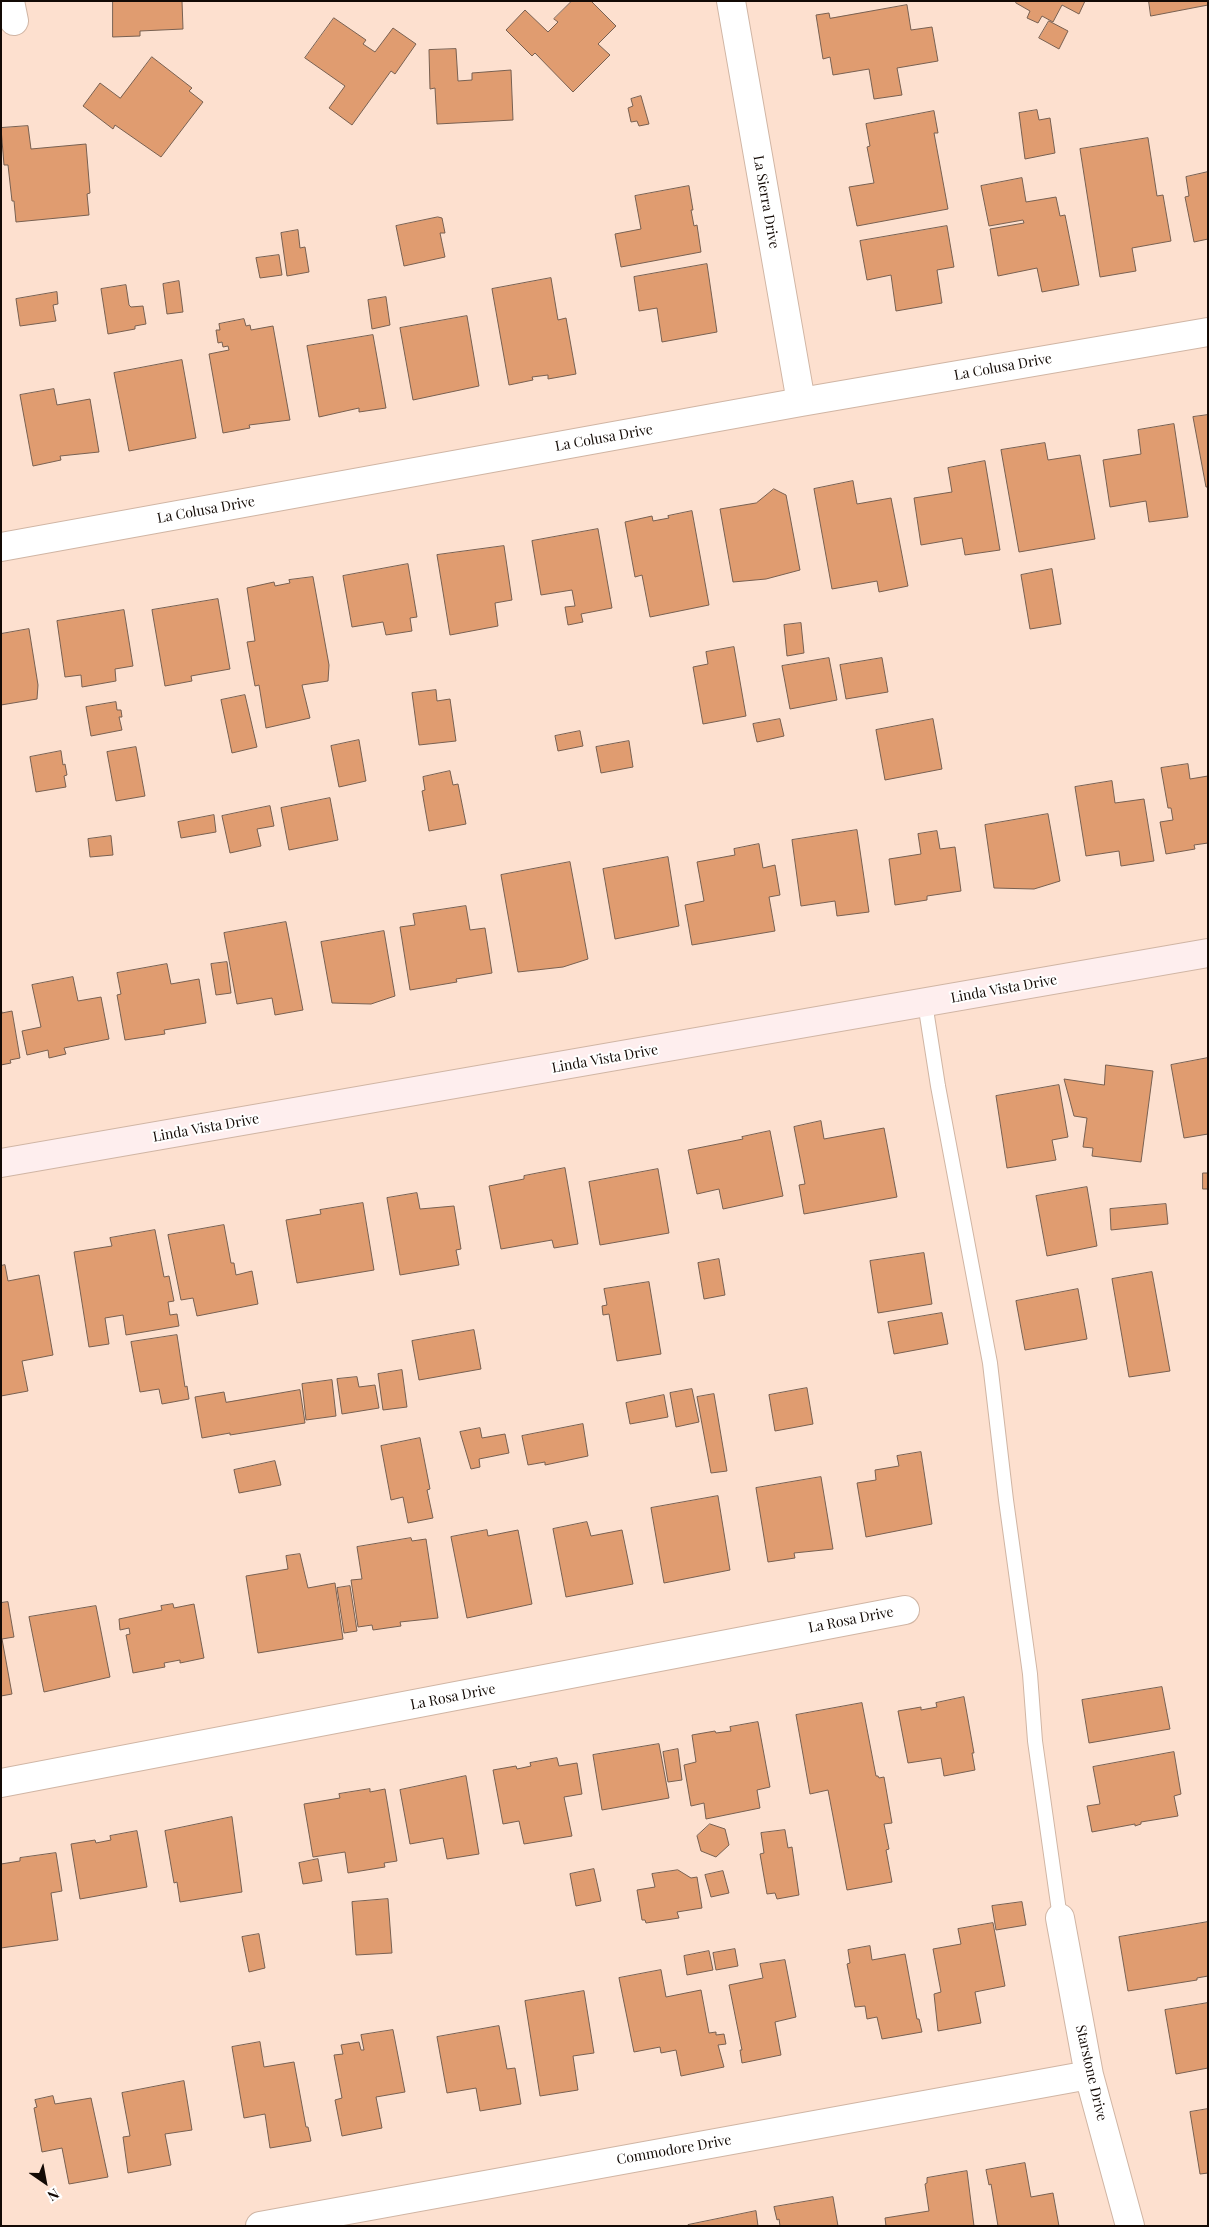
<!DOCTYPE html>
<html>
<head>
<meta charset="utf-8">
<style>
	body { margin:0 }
	#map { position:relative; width:1209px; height:2227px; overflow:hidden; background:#fde0cf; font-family:"Playfair Display",serif }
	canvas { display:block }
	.frame { position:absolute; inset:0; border:2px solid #130a05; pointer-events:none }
	.north { position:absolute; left:20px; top:2157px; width:50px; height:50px; -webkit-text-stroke:4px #fff; paint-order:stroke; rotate:147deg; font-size:14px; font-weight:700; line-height:20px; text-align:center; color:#130a05 }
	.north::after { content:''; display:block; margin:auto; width:18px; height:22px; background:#130a05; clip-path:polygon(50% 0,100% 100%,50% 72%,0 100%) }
</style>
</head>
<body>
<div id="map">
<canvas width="1209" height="2227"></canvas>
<div class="frame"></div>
<div class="north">N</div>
</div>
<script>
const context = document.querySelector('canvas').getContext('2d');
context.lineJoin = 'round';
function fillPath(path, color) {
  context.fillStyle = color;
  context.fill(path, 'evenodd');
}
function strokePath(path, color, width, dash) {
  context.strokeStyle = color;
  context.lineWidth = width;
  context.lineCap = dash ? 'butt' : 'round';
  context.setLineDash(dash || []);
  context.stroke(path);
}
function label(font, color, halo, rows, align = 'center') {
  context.font = font + ' "Playfair Display",serif';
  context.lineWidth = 4;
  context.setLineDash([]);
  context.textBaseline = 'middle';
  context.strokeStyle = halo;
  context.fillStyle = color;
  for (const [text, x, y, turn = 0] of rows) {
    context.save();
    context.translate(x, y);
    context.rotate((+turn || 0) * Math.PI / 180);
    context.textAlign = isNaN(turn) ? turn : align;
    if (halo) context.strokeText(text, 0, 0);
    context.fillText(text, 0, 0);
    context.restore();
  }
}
const building = new Path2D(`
	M 113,1 L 182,1 L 183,29 L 140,31 L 140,36 L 113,37 Z
	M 572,1 L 591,1 L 616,26 L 598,44 L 610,55 L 573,92 L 535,53 L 532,56 L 506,30 L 525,10 L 548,32 L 558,22 L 554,19 Z
	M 1017,1 L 1085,1 L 1079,14 L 1062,5 L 1053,22 L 1042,16 L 1038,23 L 1027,18 L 1030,11 L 1016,3 Z
	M 1149,1 L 1208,1 L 1208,5 L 1151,16 Z
	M 907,5 L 911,30 L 932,27 L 938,61 L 897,68 L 902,95 L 874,99 L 869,69 L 833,75 L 830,57 L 823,59 L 816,15 L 829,13 L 830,18 Z
	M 334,18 L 366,40 L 363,44 L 375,52 L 393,28 L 416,44 L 395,74 L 391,71 L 352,125 L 329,108 L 345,86 L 305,58 Z
	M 1049,21 L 1068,31 L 1059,49 L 1039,38 Z
	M 456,49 L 458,81 L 472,80 L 472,73 L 511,70 L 513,120 L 437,124 L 435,88 L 430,89 L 429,50 Z
	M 152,57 L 192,88 L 189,91 L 203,102 L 161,157 L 115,125 L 113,129 L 83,106 L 100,83 L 120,98 Z
	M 641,96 L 649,124 L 639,126 L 637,121 L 631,122 L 628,108 L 633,106 L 631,99 Z
	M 1037,110 L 1039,120 L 1050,118 L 1055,153 L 1025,159 L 1019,113 Z
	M 934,111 L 938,133 L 934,133 L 948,209 L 857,226 L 849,187 L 874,183 L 867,147 L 870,146 L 866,124 Z
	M 28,126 L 31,149 L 86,144 L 90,193 L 87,194 L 89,215 L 16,222 L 14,201 L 12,201 L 8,165 L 4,165 L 1,128 Z
	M 1148,138 L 1157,196 L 1163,195 L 1171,241 L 1132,248 L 1136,271 L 1100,277 L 1080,149 Z
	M 1208,172 L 1208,239 L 1194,242 L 1185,197 L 1189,196 L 1186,177 Z
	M 1022,178 L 1026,202 L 1056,197 L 1060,216 L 1065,215 L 1079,285 L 1042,292 L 1037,268 L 998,276 L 990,229 L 1024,223 L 1023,220 L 989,226 L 981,186 Z
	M 689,186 L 693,210 L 691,210 L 694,226 L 697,225 L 701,252 L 621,267 L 615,234 L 641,229 L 635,196 Z
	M 438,217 L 442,218 L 445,233 L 440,233 L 445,257 L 404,266 L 396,226 Z
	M 947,226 L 954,267 L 937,270 L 942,303 L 896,311 L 891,275 L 867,280 L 860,241 Z
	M 298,230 L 300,248 L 305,247 L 309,272 L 287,276 L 281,233 Z
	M 279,255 L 282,275 L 260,278 L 256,258 Z
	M 707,264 L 717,332 L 662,342 L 657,308 L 639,311 L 634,277 Z
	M 551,278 L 558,320 L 566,318 L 576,374 L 548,379 L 548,375 L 532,377 L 533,380 L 509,385 L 492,289 Z
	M 179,281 L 183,312 L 167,314 L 163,284 Z
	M 126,285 L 129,305 L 131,307 L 143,306 L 146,324 L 135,326 L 135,329 L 108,334 L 101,289 Z
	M 57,292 L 58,304 L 53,305 L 56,321 L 20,326 L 16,299 Z
	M 386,297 L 390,325 L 372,329 L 368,300 Z
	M 467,316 L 479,386 L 413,400 L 400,328 Z
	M 244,319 L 246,326 L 250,325 L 251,330 L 273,326 L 290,420 L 249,425 L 250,428 L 223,433 L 209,354 L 229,350 L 228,346 L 223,347 L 222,342 L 218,343 L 216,330 L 220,330 L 219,324 Z
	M 373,335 L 386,408 L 359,412 L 359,408 L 319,417 L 307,346 Z
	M 182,360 L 196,438 L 129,451 L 114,373 Z
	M 54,389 L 57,405 L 90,399 L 99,452 L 60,456 L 61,460 L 33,466 L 20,395 Z
	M 1208,415 L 1208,487 L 1206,487 L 1193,417 Z
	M 1174,424 L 1188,517 L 1149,522 L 1146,501 L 1110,507 L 1103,460 L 1141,454 L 1138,430 Z
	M 1045,443 L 1048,460 L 1080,455 L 1095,539 L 1019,552 L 1001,450 Z
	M 985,461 L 1000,550 L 965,555 L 962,538 L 921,545 L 914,498 L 952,492 L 948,468 Z
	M 853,481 L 857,504 L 891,498 L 908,586 L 879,592 L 877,581 L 832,589 L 814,489 Z
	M 774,489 L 786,495 L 800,570 L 766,579 L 733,582 L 720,509 L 756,503 Z
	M 692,511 L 709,605 L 650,617 L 642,575 L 635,577 L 625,522 L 652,516 L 653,521 L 669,518 L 668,516 Z
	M 598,529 L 612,608 L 581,614 L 583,622 L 568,625 L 565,607 L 575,606 L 572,590 L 541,595 L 532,541 Z
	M 504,546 L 512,600 L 495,603 L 498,626 L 450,635 L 437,555 Z
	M 408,564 L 417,617 L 410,618 L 412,631 L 386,635 L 383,622 L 352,627 L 343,576 Z
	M 1052,569 L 1061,624 L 1030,629 L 1021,575 Z
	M 313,577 L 329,665 L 328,681 L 302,685 L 310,718 L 266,728 L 259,685 L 255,686 L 247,642 L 255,641 L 247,588 L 274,582 L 275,586 L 290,583 L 289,580 Z
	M 218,599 L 230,669 L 191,676 L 192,681 L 165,686 L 152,610 Z
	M 124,610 L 133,666 L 115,669 L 116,681 L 82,687 L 81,675 L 65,677 L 57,621 Z
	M 801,623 L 804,653 L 787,656 L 784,625 Z
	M 29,629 L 38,685 L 37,699 L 1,705 L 1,634 Z
	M 734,647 L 746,716 L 703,724 L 693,667 L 708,664 L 706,652 Z
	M 829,658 L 837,700 L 790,709 L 782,666 Z
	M 882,658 L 888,692 L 846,699 L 840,665 Z
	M 436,690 L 437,701 L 450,699 L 456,741 L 419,745 L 412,693 Z
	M 245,695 L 257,747 L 232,753 L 221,700 Z
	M 116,702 L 117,710 L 121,710 L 122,717 L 119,717 L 122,730 L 91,736 L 86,707 Z
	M 780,719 L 784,736 L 757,742 L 753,724 Z
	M 933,719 L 942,769 L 885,780 L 876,730 Z
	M 580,731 L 583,746 L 558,751 L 555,736 Z
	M 359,740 L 366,781 L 339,787 L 331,746 Z
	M 629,741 L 633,767 L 601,773 L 596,747 Z
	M 136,747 L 145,796 L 116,801 L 107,752 Z
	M 61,751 L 63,765 L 65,764 L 67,775 L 64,776 L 66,787 L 36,792 L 30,757 Z
	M 1188,764 L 1190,779 L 1208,776 L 1208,843 L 1194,845 L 1195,849 L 1166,854 L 1160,822 L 1173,820 L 1171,808 L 1168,808 L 1161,768 Z
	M 450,771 L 453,785 L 458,784 L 466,824 L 429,831 L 422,791 L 425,790 L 423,777 Z
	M 1112,781 L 1115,803 L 1144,799 L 1154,861 L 1121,866 L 1119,851 L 1086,856 L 1075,787 Z
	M 330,798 L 338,840 L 289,850 L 281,808 Z
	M 270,806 L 274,826 L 257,829 L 261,846 L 230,853 L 222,816 Z
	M 1048,814 L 1060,881 L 1034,889 L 994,888 L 985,825 Z
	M 214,815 L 216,832 L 181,838 L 178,822 Z
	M 857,830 L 869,912 L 837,916 L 835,901 L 801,906 L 792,840 Z
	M 937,831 L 940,849 L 955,847 L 961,891 L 927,896 L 927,900 L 895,905 L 889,859 L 921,854 L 918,834 Z
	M 111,836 L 113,855 L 90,857 L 88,839 Z
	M 759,844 L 763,868 L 775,865 L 780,895 L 769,897 L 775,931 L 692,945 L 685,905 L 704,901 L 697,862 L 735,855 L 734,849 Z
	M 668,857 L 679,926 L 615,939 L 603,869 Z
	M 570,862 L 588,959 L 563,967 L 518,972 L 501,875 Z
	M 466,906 L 470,930 L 485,928 L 492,973 L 456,979 L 457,982 L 410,990 L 400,927 L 415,925 L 413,914 Z
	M 286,922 L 303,1010 L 275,1015 L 272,998 L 237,1004 L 224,933 Z
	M 384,931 L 395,996 L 371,1004 L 332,1003 L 321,942 Z
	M 227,962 L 231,993 L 216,995 L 211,964 Z
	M 167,964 L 171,984 L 199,979 L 206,1023 L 164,1030 L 165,1034 L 125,1040 L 117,995 L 121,994 L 117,973 Z
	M 73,977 L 78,1001 L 101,997 L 109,1039 L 64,1048 L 66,1054 L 49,1058 L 48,1050 L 27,1055 L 22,1031 L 41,1027 L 32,985 Z
	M 1,1008 L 2,1013 L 12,1011 L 20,1058 L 10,1060 L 11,1063 L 1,1065 Z
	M 1208,1058 L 1208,1134 L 1184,1138 L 1171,1065 Z
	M 1106,1065 L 1153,1071 L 1141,1162 L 1092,1156 L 1093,1148 L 1083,1147 L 1087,1118 L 1074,1116 L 1064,1079 L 1104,1085 Z
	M 1059,1085 L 1068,1137 L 1052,1140 L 1056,1160 L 1007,1168 L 996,1096 Z
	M 821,1121 L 824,1139 L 884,1128 L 897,1197 L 804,1214 L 799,1185 L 805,1184 L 794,1127 Z
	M 770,1131 L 783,1196 L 723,1209 L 719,1189 L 697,1194 L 688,1150 L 743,1139 L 742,1137 Z
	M 565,1168 L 578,1244 L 554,1248 L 552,1240 L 501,1249 L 489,1186 L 524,1179 L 524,1176 Z
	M 658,1169 L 669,1233 L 600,1245 L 589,1182 Z
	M 1203,1173 L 1208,1173 L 1208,1189 L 1203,1189 Z
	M 1087,1187 L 1097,1246 L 1047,1256 L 1036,1196 Z
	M 417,1193 L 420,1209 L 454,1206 L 461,1249 L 456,1250 L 459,1265 L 400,1275 L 387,1198 Z
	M 363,1203 L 374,1270 L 297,1283 L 286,1220 L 321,1214 L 320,1210 Z
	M 1166,1204 L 1168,1224 L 1111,1230 L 1110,1209 Z
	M 224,1225 L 231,1263 L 234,1263 L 236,1275 L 252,1271 L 258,1304 L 197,1316 L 193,1298 L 181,1300 L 168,1235 Z
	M 155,1230 L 164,1277 L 169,1276 L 174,1301 L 168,1302 L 170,1315 L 177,1314 L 179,1326 L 126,1335 L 123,1315 L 105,1318 L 109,1344 L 89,1347 L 74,1252 L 112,1246 L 110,1238 Z
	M 924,1253 L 932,1304 L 878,1313 L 870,1261 Z
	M 719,1259 L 725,1295 L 704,1299 L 698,1263 Z
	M 5,1265 L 8,1281 L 39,1275 L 53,1355 L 22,1361 L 28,1391 L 1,1396 L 1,1266 Z
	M 1152,1272 L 1170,1371 L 1129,1377 L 1112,1279 Z
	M 649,1282 L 661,1354 L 617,1361 L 609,1314 L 603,1315 L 602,1306 L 607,1305 L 604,1289 Z
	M 1078,1289 L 1087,1339 L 1025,1350 L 1016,1301 Z
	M 942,1313 L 948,1344 L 894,1354 L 888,1322 Z
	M 474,1330 L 481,1369 L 419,1380 L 412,1341 Z
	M 177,1335 L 185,1387 L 187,1386 L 189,1399 L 162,1404 L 159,1389 L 140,1392 L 131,1342 Z
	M 402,1370 L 407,1407 L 383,1410 L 378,1374 Z
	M 357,1377 L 359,1387 L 375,1385 L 379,1408 L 342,1414 L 337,1379 Z
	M 332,1380 L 336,1416 L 306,1420 L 302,1384 Z
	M 807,1388 L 813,1424 L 775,1431 L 769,1395 Z
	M 692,1389 L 699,1422 L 676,1427 L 670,1393 Z
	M 300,1390 L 305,1423 L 230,1435 L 230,1433 L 202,1438 L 195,1397 L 224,1392 L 226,1402 Z
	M 714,1394 L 727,1471 L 711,1473 L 697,1397 Z
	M 664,1395 L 668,1417 L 630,1424 L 626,1403 Z
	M 583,1424 L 588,1456 L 545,1465 L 545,1462 L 528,1465 L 522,1436 Z
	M 480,1428 L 482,1438 L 505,1434 L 509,1453 L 479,1459 L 480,1467 L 471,1469 L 460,1432 Z
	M 420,1438 L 430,1489 L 427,1490 L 433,1518 L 408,1523 L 403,1497 L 391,1500 L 381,1446 Z
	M 921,1452 L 932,1524 L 866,1537 L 857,1483 L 876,1480 L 875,1470 L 899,1466 L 897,1456 Z
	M 275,1461 L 281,1485 L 239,1493 L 234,1470 Z
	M 821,1477 L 833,1549 L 794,1553 L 795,1558 L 768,1562 L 756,1488 Z
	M 718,1496 L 730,1570 L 664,1583 L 651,1508 Z
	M 587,1522 L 591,1536 L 622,1530 L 633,1584 L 566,1597 L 553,1529 Z
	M 487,1530 L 488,1536 L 518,1530 L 532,1604 L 467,1618 L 451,1537 Z
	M 411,1538 L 412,1541 L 426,1539 L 438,1618 L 400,1622 L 401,1626 L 373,1630 L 372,1625 L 358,1627 L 351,1580 L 362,1579 L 357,1547 Z
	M 300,1554 L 308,1588 L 335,1583 L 343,1639 L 258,1653 L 246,1576 L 288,1569 L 286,1556 Z
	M 350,1586 L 357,1631 L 344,1633 L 337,1588 Z
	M 8,1602 L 14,1637 L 2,1639 L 12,1694 L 1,1696 L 1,1603 Z
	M 173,1604 L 174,1608 L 194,1604 L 204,1658 L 180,1663 L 180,1660 L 164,1663 L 165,1667 L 133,1673 L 126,1635 L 130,1634 L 129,1628 L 120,1630 L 119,1619 L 162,1610 L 161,1606 Z
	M 96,1606 L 110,1677 L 44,1692 L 29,1617 Z
	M 1162,1687 L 1170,1729 L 1089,1743 L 1082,1700 Z
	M 964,1697 L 974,1753 L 972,1753 L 975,1770 L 944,1776 L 941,1758 L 908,1763 L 898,1711 L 921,1707 L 921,1710 L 937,1707 L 936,1703 Z
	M 862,1703 L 876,1776 L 878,1776 L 879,1778 L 884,1777 L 892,1823 L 884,1824 L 889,1849 L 886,1850 L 892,1882 L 847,1890 L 828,1790 L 810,1794 L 796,1715 Z
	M 758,1722 L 770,1787 L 757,1790 L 760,1808 L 706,1819 L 704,1803 L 691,1806 L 684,1765 L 696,1762 L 692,1735 L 715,1731 L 716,1733 L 731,1731 L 730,1727 Z
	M 659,1744 L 669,1798 L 602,1810 L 593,1755 Z
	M 678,1749 L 682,1780 L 668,1782 L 663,1752 Z
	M 1174,1752 L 1181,1794 L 1174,1796 L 1178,1816 L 1141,1822 L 1141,1824 L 1135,1826 L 1135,1824 L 1092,1832 L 1087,1806 L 1100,1804 L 1093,1767 Z
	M 557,1758 L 559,1766 L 577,1763 L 582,1794 L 564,1797 L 572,1836 L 524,1844 L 519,1821 L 503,1824 L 493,1770 L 516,1766 L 517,1769 L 531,1766 L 530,1763 Z
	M 466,1776 L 479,1854 L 447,1859 L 443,1838 L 410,1844 L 400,1790 Z
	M 370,1789 L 370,1792 L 385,1789 L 397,1861 L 384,1863 L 385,1867 L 348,1873 L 345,1852 L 313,1857 L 304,1804 L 340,1798 L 339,1794 Z
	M 232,1817 L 242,1892 L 180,1902 L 177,1882 L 174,1883 L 165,1831 Z
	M 710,1824 L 725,1829 L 729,1845 L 716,1857 L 701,1851 L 697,1836 Z
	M 785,1830 L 788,1848 L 792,1847 L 799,1895 L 777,1899 L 775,1893 L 767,1894 L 760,1854 L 764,1853 L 761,1833 Z
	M 137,1831 L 147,1887 L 80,1899 L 71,1844 L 95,1840 L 96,1843 L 111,1840 L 110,1836 Z
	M 56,1853 L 62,1891 L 51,1893 L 58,1940 L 1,1948 L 1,1864 L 20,1861 L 20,1858 Z
	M 318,1859 L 322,1881 L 303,1884 L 299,1863 Z
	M 594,1869 L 601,1901 L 576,1906 L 570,1874 Z
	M 678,1870 L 691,1878 L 697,1877 L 702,1908 L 677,1912 L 679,1918 L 646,1923 L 645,1920 L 642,1920 L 637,1890 L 655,1887 L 652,1874 Z
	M 723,1871 L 729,1893 L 711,1897 L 705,1875 Z
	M 388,1899 L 392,1953 L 356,1955 L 352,1902 Z
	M 1022,1902 L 1026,1925 L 996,1930 L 992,1906 Z
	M 1208,1922 L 1208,1976 L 1197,1978 L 1197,1980 L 1128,1991 L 1119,1937 Z
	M 993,1923 L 1005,1986 L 975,1992 L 981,2023 L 938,2031 L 934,1994 L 941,1992 L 933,1949 L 961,1944 L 958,1929 Z
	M 259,1934 L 265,1968 L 249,1972 L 242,1937 Z
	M 870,1946 L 872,1960 L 905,1954 L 917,2019 L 919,2019 L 922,2032 L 882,2039 L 877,2017 L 867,2019 L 865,2006 L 855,2007 L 847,1964 L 850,1963 L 848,1950 Z
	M 735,1949 L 738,1966 L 716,1970 L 713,1953 Z
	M 709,1951 L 713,1970 L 687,1975 L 684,1956 Z
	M 785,1960 L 796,2017 L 775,2022 L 781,2055 L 742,2063 L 740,2050 L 742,2050 L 729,1985 L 763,1978 L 760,1964 Z
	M 661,1970 L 666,1997 L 701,1990 L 709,2033 L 716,2032 L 716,2035 L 724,2034 L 726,2044 L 718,2045 L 724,2067 L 681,2076 L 676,2050 L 661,2053 L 660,2047 L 634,2052 L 619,1978 Z
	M 584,1991 L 594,2053 L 573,2056 L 578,2090 L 540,2096 L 525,2001 Z
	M 1208,2003 L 1208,2068 L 1176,2074 L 1165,2010 Z
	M 499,2026 L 507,2069 L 515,2068 L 521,2104 L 480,2111 L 476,2088 L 447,2093 L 437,2037 Z
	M 393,2030 L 405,2092 L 376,2097 L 382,2128 L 342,2136 L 335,2100 L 342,2098 L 334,2055 L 343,2054 L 341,2045 L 359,2042 L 361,2050 L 364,2050 L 361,2035 Z
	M 260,2042 L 264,2067 L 294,2062 L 306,2127 L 308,2127 L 311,2141 L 270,2148 L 265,2114 L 244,2118 L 232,2047 Z
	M 184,2081 L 192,2130 L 165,2134 L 171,2165 L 128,2173 L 123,2137 L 130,2136 L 122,2093 Z
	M 53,2096 L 55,2104 L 91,2098 L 108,2177 L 69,2184 L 62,2148 L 42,2152 L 34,2108 L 37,2107 L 35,2100 Z
	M 1208,2109 L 1208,2173 L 1200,2174 L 1190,2112 Z
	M 1025,2163 L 1031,2197 L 1053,2193 L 1059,2226 L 998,2226 L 991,2184 L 989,2185 L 986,2170 Z
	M 967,2171 L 974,2226 L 886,2226 L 885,2218 L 929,2211 L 925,2184 L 927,2183 L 927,2178 Z
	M 833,2197 L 838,2226 L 780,2226 L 779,2219 L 777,2220 L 774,2207 Z
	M 756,2211 L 758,2226 L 688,2226 L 688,2225 Z`);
fillPath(building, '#e09c70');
strokePath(building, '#786051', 1);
const lane = new Path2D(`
	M 925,1003 L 938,1086 L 990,1363 L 1006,1500 L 1030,1674 L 1035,1741 L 1060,1918`);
const street = new Path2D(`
	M 10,1 L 14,21
	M 731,1 L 801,402
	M 1,547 L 801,402 L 1208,332
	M 1,1783 L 905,1610
	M 1060,1918 L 1089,2075 L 1130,2226
	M 260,2226 L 1089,2075`);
const secondary = new Path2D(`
	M 1,1163 L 1208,953`);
strokePath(lane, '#d0b5a4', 16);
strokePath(street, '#d0b5a4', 30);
strokePath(secondary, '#d0b5a4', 30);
strokePath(lane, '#fff', 14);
strokePath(street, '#fff', 28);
strokePath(secondary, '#feeeee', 28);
label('14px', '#130a05', '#fff', [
	["La Sierra Drive",766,202,80],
	["La Colusa Drive",1003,367,-10],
	["La Colusa Drive",604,438,-10],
	["La Colusa Drive",206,510,-10],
	["Linda Vista Drive",1004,989,-10],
	["Linda Vista Drive",605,1059,-10],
	["Linda Vista Drive",206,1128,-10],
	["La Rosa Drive",851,1620,-11],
	["La Rosa Drive",453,1697,-11],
	["Starstone Drive",1091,2073,77],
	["Commodore Drive",674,2150,-10]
]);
</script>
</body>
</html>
